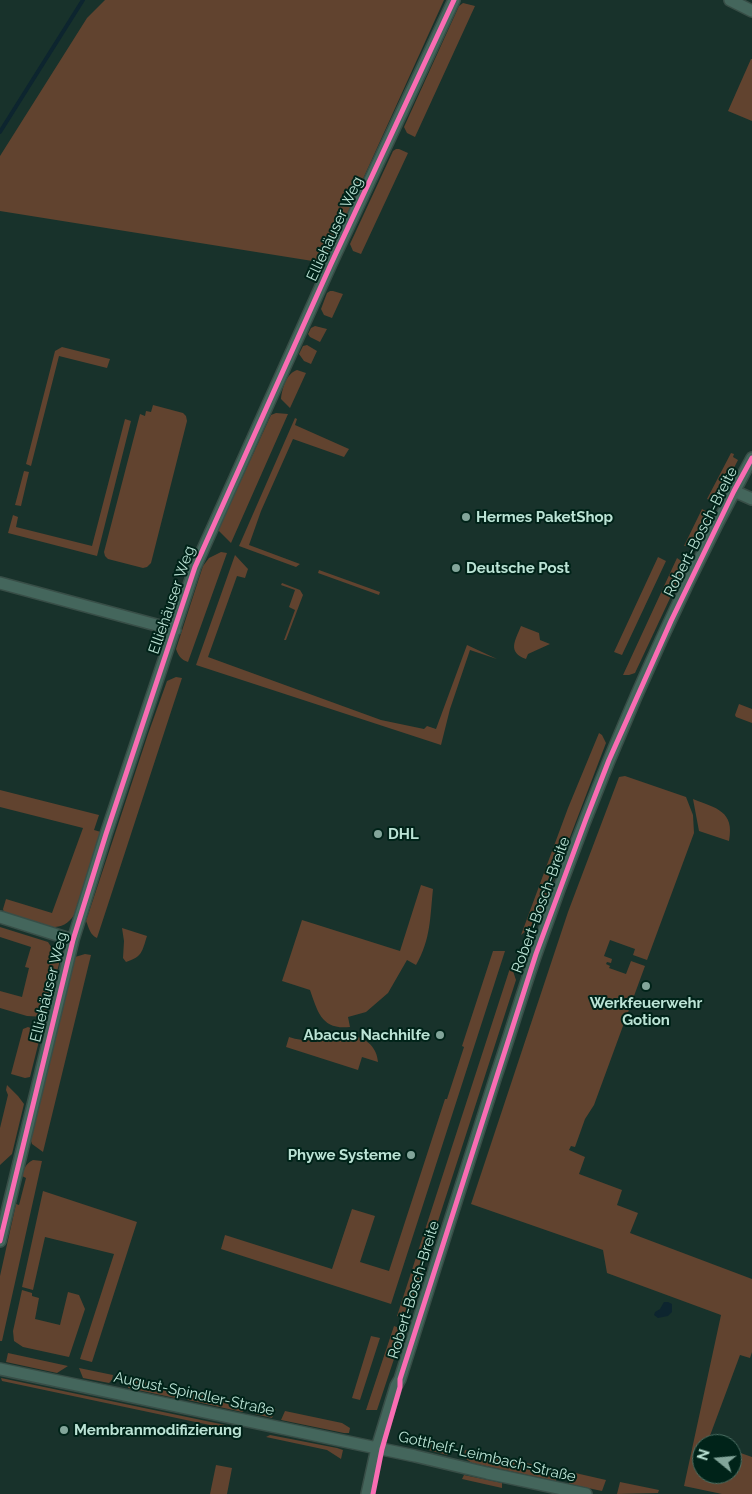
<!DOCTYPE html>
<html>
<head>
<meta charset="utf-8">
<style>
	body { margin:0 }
	#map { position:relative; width:752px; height:1494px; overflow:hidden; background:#18322b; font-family:Raleway,sans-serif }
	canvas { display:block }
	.north { position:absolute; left:692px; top:1434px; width:50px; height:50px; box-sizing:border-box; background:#002319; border:1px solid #4b7064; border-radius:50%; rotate:287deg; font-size:14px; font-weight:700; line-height:20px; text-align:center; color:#bbe3d5 }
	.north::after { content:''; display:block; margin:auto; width:18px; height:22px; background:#82a59a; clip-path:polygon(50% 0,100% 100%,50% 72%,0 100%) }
</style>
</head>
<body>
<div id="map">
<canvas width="752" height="1494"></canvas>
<div class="north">N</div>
</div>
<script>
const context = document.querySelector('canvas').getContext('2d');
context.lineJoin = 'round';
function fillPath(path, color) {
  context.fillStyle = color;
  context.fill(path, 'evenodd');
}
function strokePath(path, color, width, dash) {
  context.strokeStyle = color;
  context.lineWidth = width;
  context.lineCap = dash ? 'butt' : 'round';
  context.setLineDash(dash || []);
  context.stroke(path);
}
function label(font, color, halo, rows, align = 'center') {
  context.font = font + ' Raleway,sans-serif';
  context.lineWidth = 4;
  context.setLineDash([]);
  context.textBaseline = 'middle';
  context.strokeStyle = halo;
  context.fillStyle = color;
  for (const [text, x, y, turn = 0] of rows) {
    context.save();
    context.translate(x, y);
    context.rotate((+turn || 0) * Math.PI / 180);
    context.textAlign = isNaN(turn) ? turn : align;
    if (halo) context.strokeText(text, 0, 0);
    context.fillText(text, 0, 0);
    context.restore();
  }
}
fillPath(new Path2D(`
	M 105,0 L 444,0 L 325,263 L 0,211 L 0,156 L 87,18 Z
	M 463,3 L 475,6 L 415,137 L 407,133 L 404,127 L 459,6 Z
	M 751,59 L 752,59 L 752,121 L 728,111 Z
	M 396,149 L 399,149 L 408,153 L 361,254 L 353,251 L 350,244 L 393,151 Z
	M 330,291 L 333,291 L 343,294 L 332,318 L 324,315 L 321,309 L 327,293 Z
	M 315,326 L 327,329 L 320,342 L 310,337 L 308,334 L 311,328 Z
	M 307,345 L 317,351 L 311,364 L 304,361 L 299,354 L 303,346 Z
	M 62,347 L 110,359 L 107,368 L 59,356 L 31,466 L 26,464 L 55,351 Z
	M 297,370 L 306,373 L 290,408 L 281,399 C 282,388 287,373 297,370 Z
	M 153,405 L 183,413 L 186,416 L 187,421 L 151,563 L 147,567 L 143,568 L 108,559 L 105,556 L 104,552 L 140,414 L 145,416 L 146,411 L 151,412 Z
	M 276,413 L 288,414 L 231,543 L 218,530 L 271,415 Z
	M 295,418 L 297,419 L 295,425 L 349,449 L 344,457 L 293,439 L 261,511 L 249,545 L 300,564 L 296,567 L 239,546 Z
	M 125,419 L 131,421 L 97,556 L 8,533 L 13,515 L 18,517 L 16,527 L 92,546 Z
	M 731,453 L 734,454 L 733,457 L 738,460 L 716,503 L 707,499 Z
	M 24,471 L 29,472 L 21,506 L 15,505 Z
	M 702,509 L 711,514 L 695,544 L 684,546 Z
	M 221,552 L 227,553 L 188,662 C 181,660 178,655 176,649 L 203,566 L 209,558 Z
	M 235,555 L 248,569 L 245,578 L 237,576 L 208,657 L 381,720 L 424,729 L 427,726 L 436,729 L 467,645 L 497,659 L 470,650 L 450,709 L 441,745 L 196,665 Z
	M 658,557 L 666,561 L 622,655 L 614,652 Z
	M 677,558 L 686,564 L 635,673 L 629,675 L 623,675 Z
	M 319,570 L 380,592 L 379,595 L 318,573 Z
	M 282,583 L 300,590 L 303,595 L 286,640 L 284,640 L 295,610 L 289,607 L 295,590 L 281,585 Z
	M 521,626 L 539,633 L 540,640 L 550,644 L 528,654 L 526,659 C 507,652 515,641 521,626 Z
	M 176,677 L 182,678 L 97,938 C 90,935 89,928 86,921 L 148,734 L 167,681 Z
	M 739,704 L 752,709 L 752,723 L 736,717 L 735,715 Z
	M 599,733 L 602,735 L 606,743 L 538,921 L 521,935 L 568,808 Z
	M 625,776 L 686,797 L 693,815 L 694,833 L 647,960 L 633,955 L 635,949 L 610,940 L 604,956 L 612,959 L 611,963 L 607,962 L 606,964 L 610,966 L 609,968 L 626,974 L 631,961 L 645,966 L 594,1105 L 585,1119 L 575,1147 L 571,1146 L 569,1150 L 585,1157 L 579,1174 L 622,1190 L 617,1205 L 638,1213 L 630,1233 L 752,1279 L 752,1352 L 750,1358 L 740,1355 L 708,1441 L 715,1444 L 702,1444 L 702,1474 L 732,1474 L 732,1450 L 752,1457 L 752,1494 L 722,1494 L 684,1486 L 721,1315 L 607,1273 L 603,1250 L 471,1204 L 568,912 L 619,777 Z
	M 0,790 L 99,815 L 94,830 L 101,832 L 74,915 C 68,925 59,928 48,927 L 4,913 L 3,909 L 6,899 L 52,913 L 83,828 L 0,807 Z
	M 693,799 C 716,808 735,811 729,841 L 699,831 Z
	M 421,885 L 433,889 C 430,917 431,939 416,965 L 407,960 L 388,993 L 366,1012 L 348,1017 L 350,1027 C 322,1030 318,1013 310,990 L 282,981 L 302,920 L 400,951 Z
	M 0,927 L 48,942 L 57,956 L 59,956 L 59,964 L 45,1017 L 27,1016 L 0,1008 L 0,991 L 22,997 L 29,968 L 25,967 L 31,947 L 0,937 Z
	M 122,928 L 147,936 C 142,952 142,957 126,962 L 123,958 L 124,941 Z
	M 493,951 L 505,951 L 391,1304 L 221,1249 L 225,1235 L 332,1269 L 352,1209 L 375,1216 L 360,1262 L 389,1271 L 445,1099 L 447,1099 L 464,1047 L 462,1046 Z
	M 85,954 L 91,955 L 43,1152 L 32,1144 L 30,1138 L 71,972 L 75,957 Z
	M 511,965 L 516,980 L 407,1317 L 404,1318 L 397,1316 Z
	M 28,1027 L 35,1030 L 40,1037 L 30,1077 L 25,1078 L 11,1074 L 23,1029 Z
	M 353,1036 C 367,1038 377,1048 378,1062 L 362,1057 L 358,1070 L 286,1047 L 289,1037 C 310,1044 332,1039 353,1036 Z
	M 7,1085 L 18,1096 L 24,1104 L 12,1154 L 0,1165 L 0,1128 L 8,1095 L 6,1090 Z
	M 33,1160 L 42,1161 L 2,1341 L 0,1341 L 0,1276 L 16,1204 L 19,1205 L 26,1178 L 22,1176 C 24,1169 25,1164 33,1160 Z
	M 43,1191 L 137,1222 L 92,1362 L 80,1359 L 114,1254 L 45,1237 L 33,1290 L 22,1287 Z
	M 22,1290 L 32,1293 L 32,1296 L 39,1298 L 35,1319 L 60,1325 L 68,1292 L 79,1295 L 85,1309 L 69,1357 L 23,1347 L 14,1341 L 13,1331 Z
	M 394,1326 L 402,1329 L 403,1332 L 377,1410 L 366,1410 Z
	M 371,1336 L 380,1338 L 360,1400 L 352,1398 Z
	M 8,1353 L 68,1366 L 57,1373 L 6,1362 Z
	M 79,1368 L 113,1375 L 112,1380 L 109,1383 L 83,1378 Z
	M 1,1378 L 230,1426 L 238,1431 L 2,1381 Z
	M 130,1379 L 179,1389 L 178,1394 L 175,1398 L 128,1388 Z
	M 187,1391 L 248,1403 L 247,1409 L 242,1412 L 188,1400 L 186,1397 Z
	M 257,1405 L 276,1409 L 272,1418 L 255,1414 Z
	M 285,1411 L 342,1423 L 350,1428 L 349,1433 L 344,1433 L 281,1420 Z
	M 270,1435 L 337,1448 L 343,1450 L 341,1459 L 327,1450 L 266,1437 Z
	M 426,1441 L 453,1447 L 451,1452 L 447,1455 L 425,1449 Z
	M 465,1450 L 559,1470 L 556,1481 L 472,1463 L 466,1459 L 464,1455 Z
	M 216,1465 L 232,1468 L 227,1494 L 210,1494 Z
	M 571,1472 L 606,1480 L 602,1491 L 569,1484 Z
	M 464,1475 L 502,1483 L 502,1488 L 462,1479 Z
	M 620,1482 L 659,1490 L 658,1493 L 617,1494 Z`), '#61432f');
fillPath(new Path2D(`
	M 664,1302 L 668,1302 L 672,1304 L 672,1312 L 668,1316 L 658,1318 L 654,1315 L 655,1312 L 660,1309 Z`), '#0d252f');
strokePath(new Path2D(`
	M 0,132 L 83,0`), '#0d252f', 4);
const street = new Path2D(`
	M 730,0 L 752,11
	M 734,491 L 752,499
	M 0,583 L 175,630
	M 0,917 L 73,940
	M 0,1241 L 73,940 L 106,834 L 195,567 L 331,264 L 454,0
	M 0,1369 L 415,1456 L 487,1473 L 586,1494
	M 367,1494 L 377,1448 L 396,1386 L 400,1379 C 432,1278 463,1177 496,1076 C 510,1035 522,994 536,954 C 595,784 666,616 752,458`);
strokePath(street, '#384e47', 14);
strokePath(street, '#44665c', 11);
strokePath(new Path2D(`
	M 0,1241 L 73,940 L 106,834 L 195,567 L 331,264 L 454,0
	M 373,1494 L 382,1449 L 400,1387 L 400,1379 L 536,954 L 586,819 L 609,760 L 671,621 L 734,491 L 752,458`), '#f96db3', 5);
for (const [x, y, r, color] of [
	[466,517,5,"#82a59a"],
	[456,568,5,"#82a59a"],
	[378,834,5,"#82a59a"],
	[646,986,5,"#82a59a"],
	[440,1035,5,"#82a59a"],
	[411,1155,5,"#82a59a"],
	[64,1430,5,"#82a59a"]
]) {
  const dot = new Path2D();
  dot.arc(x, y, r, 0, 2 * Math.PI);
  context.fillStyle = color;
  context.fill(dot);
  strokePath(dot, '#002319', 2);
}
label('15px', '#bbe3d5', '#002319', [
	["Elliehäuser Weg",335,229,-65],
	["Robert-Bosch-Breite",701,532,-63],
	["Elliehäuser Weg",172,600,-71],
	["Robert-Bosch-Breite",541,905,-70],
	["Elliehäuser Weg",49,987,-76],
	["Robert-Bosch-Breite",414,1290,-73],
	["August-Spindler-Straße",194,1394,12],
	["Gotthelf-Leimbach-Straße",487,1457,13]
]);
label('bold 15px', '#bbe3d5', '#002319', [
	["Hermes PaketShop",476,517],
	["Deutsche Post",466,568],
	["DHL",388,834],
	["Werkfeuerwehr",646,1003,"center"],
	["Gotion",646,1020,"center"],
	["Abacus Nachhilfe",430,1035,"right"],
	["Phywe Systeme",401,1155,"right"],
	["Membranmodifizierung",74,1430]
], 'left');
</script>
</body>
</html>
